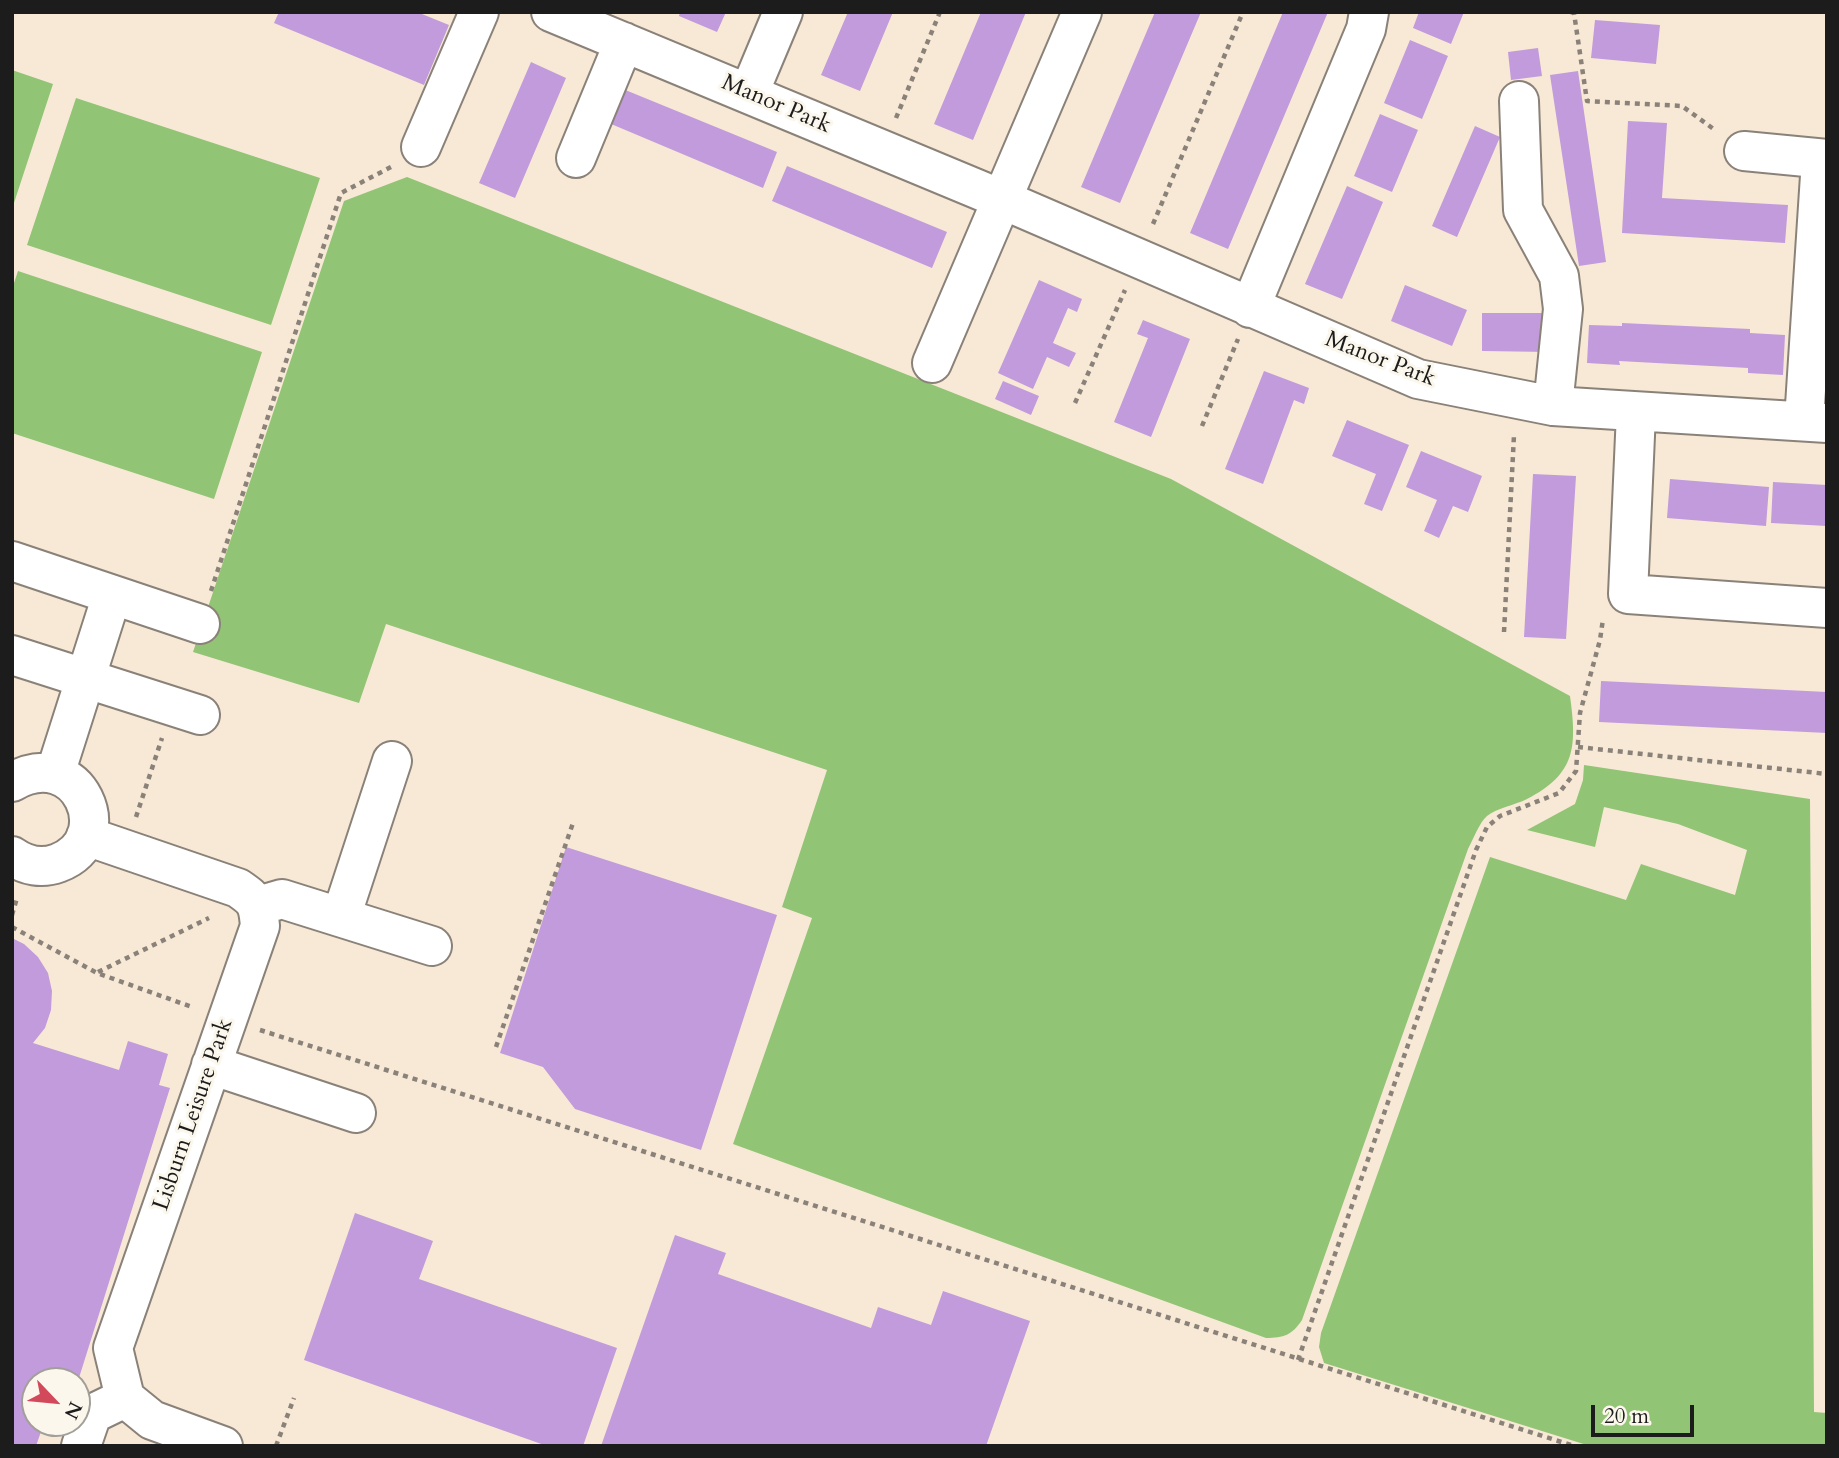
<!DOCTYPE html>
<html>
<head>
<meta charset="utf-8">
<style>
	body { margin:0 }
	#map { position:relative; width:1839px; height:1458px; overflow:hidden; background:#f8e9d6; font-family:Cardo,serif }
	canvas { display:block }
	.frame { position:absolute; inset:0; border:14px solid #1c1c1c; pointer-events:none }
	.north { position:absolute; left:21px; top:1367px; width:70px; height:70px; box-sizing:border-box; background:#fbf7ec; border:2px solid #a29f99; border-radius:50%; rotate:116deg; font-size:19px; font-weight:700; line-height:28px; text-align:center; color:#1c1c1c }
	.north::after { content:''; display:block; margin:auto; width:24px; height:32px; background:#d1495b; clip-path:polygon(50% 0,100% 100%,50% 72%,0 100%) }
	.scale { position:absolute; left:1591px; top:1405px; width:103px; height:32px; box-sizing:border-box; border:4px solid #1c1c1c; border-top:0; padding-left:9px; font-size:21px; line-height:24px; white-space:nowrap; color:#1c1c1c; -webkit-text-stroke:5px #fbf7ec; paint-order:stroke }
</style>
</head>
<body>
<div id="map">
<canvas width="1839" height="1458"></canvas>
<div class="frame"></div>
<div class="north">N</div>
<div class="scale">20 m</div>
</div>
<script>
const context = document.querySelector('canvas').getContext('2d');
context.lineJoin = 'round';
function fillPath(path, color) {
  context.fillStyle = color;
  context.fill(path, 'evenodd');
}
function strokePath(path, color, width, dash) {
  context.strokeStyle = color;
  context.lineWidth = width;
  context.lineCap = dash ? 'butt' : 'round';
  context.setLineDash(dash || []);
  context.stroke(path);
}
function label(font, color, halo, rows, align = 'center') {
  context.font = font + ' Cardo,serif';
  context.lineWidth = 6;
  context.setLineDash([]);
  context.textBaseline = 'middle';
  context.strokeStyle = halo;
  context.fillStyle = color;
  for (const [text, x, y, turn = 0] of rows) {
    context.save();
    context.translate(x, y);
    context.rotate((+turn || 0) * Math.PI / 180);
    context.textAlign = isNaN(turn) ? turn : align;
    if (halo) context.strokeText(text, 0, 0);
    context.fillText(text, 0, 0);
    context.restore();
  }
}
fillPath(new Path2D(`
	M 12,70 L 53,84 L 12,209 Z
	M 76,98 L 320,178 L 271,325 L 27,245 Z
	M 407,177 L 1171,479 L 1570,696 C 1577,747 1576,774 1527,799 C 1515,805 1497,808 1487,816 C 1479,823 1473,840 1468,849 L 1302,1320 C 1292,1335 1284,1338 1266,1338 L 733,1144 L 812,918 L 782,907 L 827,770 L 386,624 L 359,703 L 193,652 L 344,201 Z
	M 18,271 L 262,352 L 214,499 L 12,433 L 12,289 Z
	M 1584,765 L 1810,799 L 1814,1412 L 1827,1413 L 1827,1446 L 1590,1446 L 1324,1363 L 1319,1347 L 1321,1333 L 1490,857 L 1626,900 L 1641,864 L 1735,895 L 1747,850 L 1678,824 L 1604,807 L 1595,847 L 1527,830 L 1575,804 L 1583,780 Z`), '#91c475');
fillPath(new Path2D(`
	M 279,12 L 417,12 L 449,25 L 424,85 L 274,23 Z
	M 680,12 L 726,12 L 717,32 L 679,16 Z
	M 848,12 L 893,12 L 860,91 L 821,75 Z
	M 981,12 L 1026,12 L 973,140 L 934,124 Z
	M 1155,12 L 1201,12 L 1120,203 L 1081,187 Z
	M 1283,12 L 1328,12 L 1228,249 L 1190,233 Z
	M 1419,12 L 1464,12 L 1451,44 L 1413,28 Z
	M 1595,20 L 1660,25 L 1656,64 L 1591,58 Z
	M 1410,40 L 1448,56 L 1422,119 L 1384,103 Z
	M 1538,48 L 1542,76 L 1511,80 L 1508,52 Z
	M 531,62 L 566,78 L 515,198 L 479,183 Z
	M 1578,71 L 1606,262 L 1579,266 L 1550,75 Z
	M 618,87 L 777,152 L 763,188 L 604,121 Z
	M 1380,114 L 1418,130 L 1392,192 L 1354,176 Z
	M 1628,121 L 1667,123 L 1662,198 L 1788,205 L 1785,243 L 1622,233 Z
	M 1475,126 L 1500,137 L 1457,237 L 1432,226 Z
	M 787,166 L 947,232 L 932,268 L 772,201 Z
	M 1347,186 L 1383,202 L 1342,299 L 1305,284 Z
	M 1039,280 L 1082,299 L 1077,312 L 1068,308 L 1053,343 L 1076,353 L 1069,367 L 1047,357 L 1033,389 L 998,373 Z
	M 1405,285 L 1467,310 L 1452,346 L 1391,321 Z
	M 1482,313 L 1549,313 L 1549,352 L 1482,351 Z
	M 1143,320 L 1190,339 L 1151,437 L 1114,422 L 1148,338 L 1137,334 Z
	M 1622,323 L 1750,329 L 1750,333 L 1785,335 L 1783,375 L 1748,373 L 1748,368 L 1619,361 L 1620,365 L 1587,363 L 1589,325 L 1622,326 Z
	M 1264,371 L 1309,388 L 1304,404 L 1294,400 L 1263,484 L 1225,469 Z
	M 1003,381 L 1039,396 L 1031,415 L 995,399 Z
	M 1347,420 L 1409,445 L 1382,511 L 1364,504 L 1376,474 L 1332,456 Z
	M 1421,451 L 1482,476 L 1468,512 L 1453,506 L 1439,538 L 1424,531 L 1437,500 L 1406,487 Z
	M 1533,474 L 1576,476 L 1566,639 L 1524,637 Z
	M 1670,479 L 1769,487 L 1766,526 L 1667,518 Z
	M 1773,482 L 1827,485 L 1827,526 L 1771,523 Z
	M 1601,681 L 1827,692 L 1827,733 L 1599,722 Z
	M 566,847 L 777,915 L 701,1150 L 575,1109 L 543,1067 L 500,1053 Z
	M 12,938 L 24,944 L 38,957 L 48,973 L 52,991 L 51,1010 L 45,1028 L 33,1043 L 119,1070 L 128,1041 L 168,1054 L 159,1085 L 170,1088 L 78,1381 L 35,1381 L 35,1423 L 44,1423 L 36,1446 L 12,1446 Z
	M 355,1213 L 433,1241 L 419,1279 L 617,1348 L 583,1446 L 547,1446 L 304,1360 Z
	M 675,1235 L 726,1253 L 718,1274 L 871,1328 L 878,1307 L 931,1325 L 943,1291 L 1030,1321 L 986,1446 L 601,1446 Z`), '#c19bdb');
const minor = new Path2D(`
	M 551,12 L 1001,199 L 1418,379 L 1553,406 L 1827,423
	M 749,93 L 783,12
	M 1519,101 L 1523,210 L 1559,276 L 1563,309 L 1553,406
	M 421,147 L 479,12
	M 1744,151 L 1827,159
	M 576,158 L 624,42
	M 1250,308 L 1366,29 L 1369,12
	M 932,363 L 1082,12
	M 1636,413 L 1628,594 L 1827,608
	M 1804,421 L 1821,160
	M 12,561 L 200,624
	M 12,655 L 200,715
	M 55,774 L 112,595
	M 12,782 C 79,743 121,839 58,863 C 42,869 26,866 12,856
	M 86,836 L 238,888 C 257,901 258,904 260,926 L 113,1348 L 125,1398 L 152,1420 L 223,1446
	M 258,906 L 282,899 L 432,946
	M 341,917 L 392,761
	M 211,1065 L 356,1113
	M 81,1446 L 92,1414 L 125,1398`);
strokePath(minor, '#8a8279', 42);
strokePath(new Path2D(`
	M 1571,12 L 1574,13 L 1587,101 L 1682,106 L 1715,130
	M 896,118 L 940,12
	M 1153,224 L 1243,12
	M 1075,403 L 1125,290
	M 1202,426 L 1238,339
	M 211,591 L 341,193 L 391,167
	M 1504,632 L 1514,435
	M 1578,747 L 1827,774
	M 136,817 L 162,738
	M 12,915 L 17,898
	M 12,927 L 97,973 L 192,1007
	M 98,972 L 209,918
	M 260,1030 L 1574,1446
	M 496,1047 L 574,820
	M 1298,1360 L 1476,850 L 1487,827 L 1500,816 L 1559,793 L 1576,771 L 1580,713 L 1600,640 L 1603,619
	M 276,1446 L 294,1398`), '#8a8279', 4.5, [5, 5]);
strokePath(minor, '#fff', 38);
label('23px', '#1c1c1c', '#fbf7ec', [
	["Manor Park",776,105,23],
	["Manor Park",1380,360,21],
	["Lisburn Leisure Park",194,1115,-71]
]);
</script>
</body>
</html>
